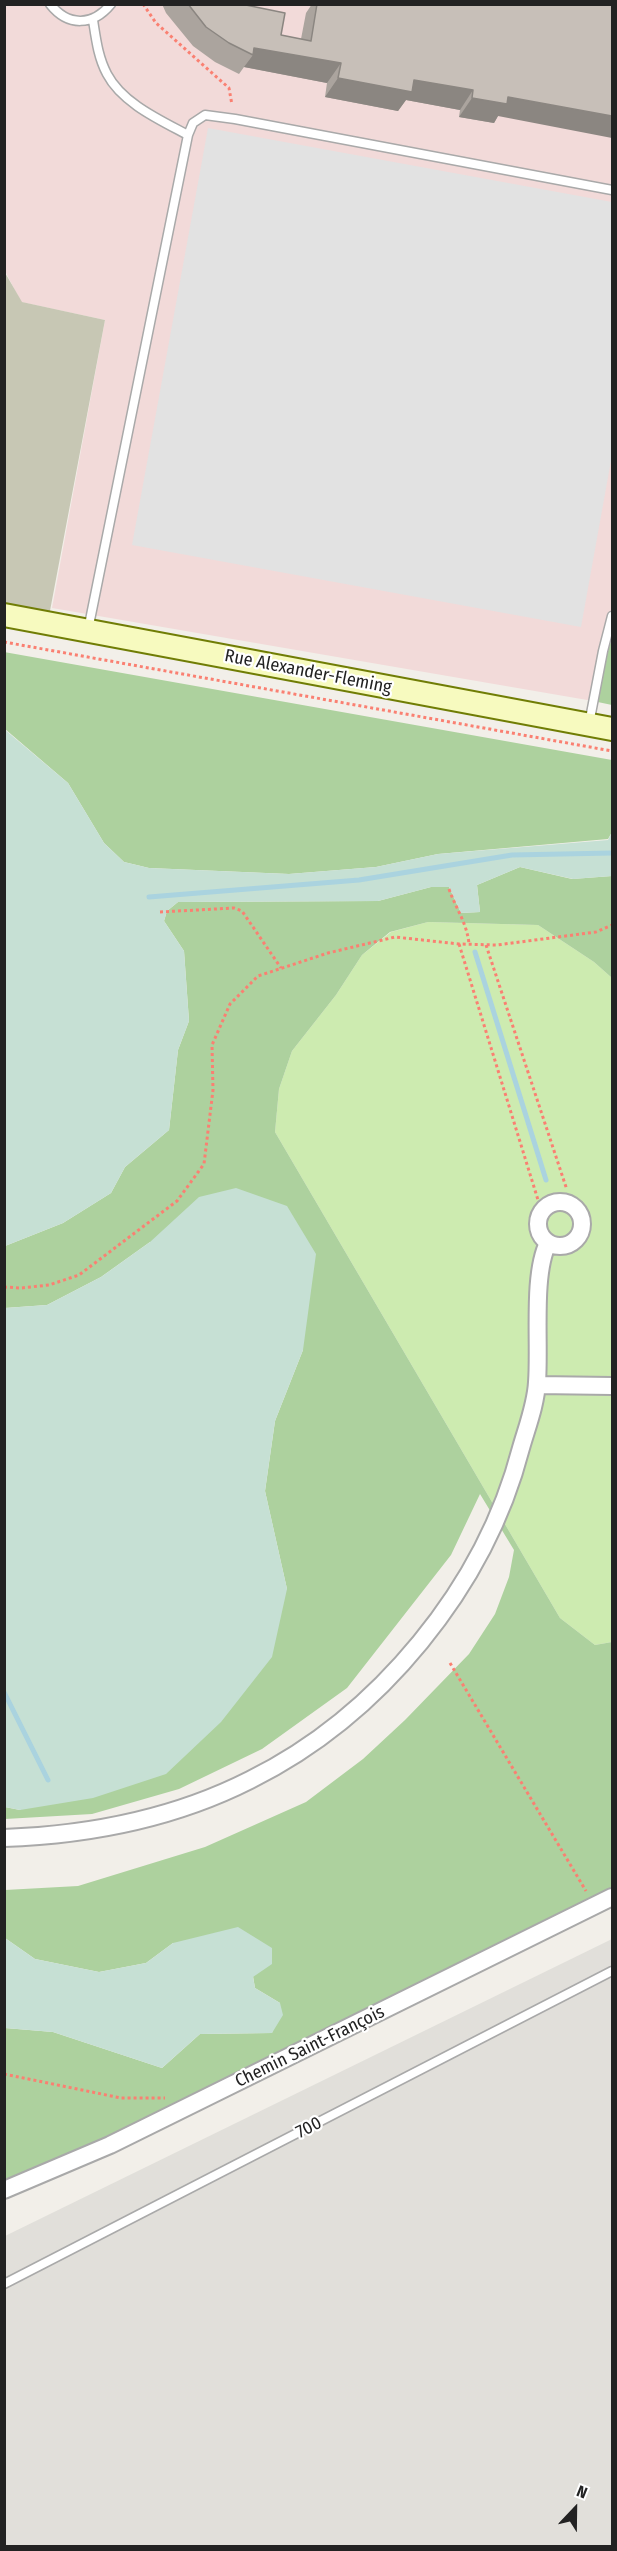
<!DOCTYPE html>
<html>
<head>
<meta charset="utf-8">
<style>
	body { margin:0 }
	#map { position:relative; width:617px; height:2551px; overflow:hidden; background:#f2efe9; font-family:"Fira Sans Condensed",sans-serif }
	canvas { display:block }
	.frame { position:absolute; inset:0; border:6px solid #222; pointer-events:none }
	.north { position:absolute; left:545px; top:2479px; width:60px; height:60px; -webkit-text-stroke:4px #fff; paint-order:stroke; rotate:22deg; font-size:16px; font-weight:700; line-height:24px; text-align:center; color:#222 }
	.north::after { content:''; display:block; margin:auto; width:21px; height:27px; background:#222; clip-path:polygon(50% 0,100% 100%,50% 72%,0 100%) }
</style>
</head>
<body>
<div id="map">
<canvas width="617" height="2551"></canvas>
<div class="frame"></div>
<div class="north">N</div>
</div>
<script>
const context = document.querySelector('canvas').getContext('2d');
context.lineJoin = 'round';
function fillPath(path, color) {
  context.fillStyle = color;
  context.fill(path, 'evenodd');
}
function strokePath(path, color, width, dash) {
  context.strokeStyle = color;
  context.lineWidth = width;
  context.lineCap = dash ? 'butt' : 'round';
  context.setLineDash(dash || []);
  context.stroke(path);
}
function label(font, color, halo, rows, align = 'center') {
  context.font = font + ' "Fira Sans Condensed",sans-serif';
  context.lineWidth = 4.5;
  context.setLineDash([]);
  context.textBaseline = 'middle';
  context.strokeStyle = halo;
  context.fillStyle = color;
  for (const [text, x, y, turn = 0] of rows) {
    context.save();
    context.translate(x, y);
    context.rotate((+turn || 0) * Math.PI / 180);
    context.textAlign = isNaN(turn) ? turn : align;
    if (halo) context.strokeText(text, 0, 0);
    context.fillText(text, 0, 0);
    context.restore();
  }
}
fillPath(new Path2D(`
	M 4,5 L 612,5 L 612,638 L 593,701 L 52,608 L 105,320 L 21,302 L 5,271 Z`), '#f2dad9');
fillPath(new Path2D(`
	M 612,1939 L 612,2546 L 5,2546 L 5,2236 Z`), '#e1dfda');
fillPath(new Path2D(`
	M 4,271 L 22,302 L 105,320 L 49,616 L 5,606 Z`), '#c7c7b4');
fillPath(new Path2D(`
	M 428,922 L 538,925 L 594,962 L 612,978 L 612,1642 L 595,1645 L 560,1618 L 275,1132 L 279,1089 L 292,1051 L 336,995 L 362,955 L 391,932 Z`), '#cdebb0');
fillPath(new Path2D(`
	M 612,638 L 612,705 L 593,701 Z
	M 4,652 L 612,760 L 612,832 L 608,839 L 438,854 L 376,867 L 289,874 L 149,868 L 124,862 L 104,843 L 68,783 L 5,729 Z
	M 520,867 L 572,879 L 612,876 L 612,978 L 594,962 L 538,925 L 428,922 L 390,932 L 362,955 L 336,995 L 292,1051 L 279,1089 L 275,1132 L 560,1618 L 595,1645 L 612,1642 L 612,1888 L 5,2195 L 5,2028 L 53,2032 L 162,2068 L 200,2034 L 272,2033 L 280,2003 L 255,1988 L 253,1976 L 173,1943 L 146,1963 L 99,1972 L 35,1959 L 5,1938 L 5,1890 L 78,1886 L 205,1847 L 306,1802 L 363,1759 L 405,1720 L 469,1654 L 495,1614 L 509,1577 L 514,1550 L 480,1494 L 451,1555 L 347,1688 L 262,1749 L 179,1789 L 92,1814 L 5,1819 L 5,1807 L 20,1810 L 287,1589 L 265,1491 L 275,1421 L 303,1350 L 150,1242 L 101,1277 L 47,1305 L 5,1308 L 5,1246 L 63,1223 L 111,1193 L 125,1167 L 169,1130 L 178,1050 L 189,1021 L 184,951 L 164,921 L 167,911 L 178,902 L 378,901 L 431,887 L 449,887 L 461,913 L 480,912 L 477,885 Z`), '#add19e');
fillPath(new Path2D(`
	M 4,729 L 68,783 L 104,843 L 124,862 L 149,868 L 289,874 L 376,867 L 438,854 L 608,840 L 612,832 L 612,876 L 573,879 L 520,867 L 477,885 L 480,912 L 461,913 L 449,887 L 431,887 L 378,901 L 178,902 L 167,911 L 164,921 L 184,951 L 189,1021 L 178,1050 L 169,1130 L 125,1167 L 111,1193 L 63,1223 L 5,1246 Z
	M 236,1188 L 287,1206 L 316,1254 L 303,1350 L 275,1421 L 265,1491 L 287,1589 L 272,1657 L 221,1722 L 166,1774 L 93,1798 L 20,1810 L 5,1807 L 5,1308 L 47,1305 L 101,1277 L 150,1242 L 199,1197 Z
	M 238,1927 L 272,1948 L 272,1964 L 253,1977 L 255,1988 L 280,2003 L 283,2015 L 272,2033 L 200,2034 L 162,2068 L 53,2032 L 5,2028 L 5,1938 L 35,1959 L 99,1972 L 146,1963 L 173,1943 Z`), '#c6e0d4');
fillPath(new Path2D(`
	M 208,128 L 612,202 L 612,455 L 581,627 L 132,545 Z`), '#e2e2e2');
strokePath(new Path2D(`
	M 149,897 L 359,880 L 512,855 L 612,853
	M 475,952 L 546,1180
	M 4,1692 L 48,1780`), '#aad3df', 5);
const lane = new Path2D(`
	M 50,4 C 68,27 93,26 111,4
	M 93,20 C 96,39 98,57 107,74 C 122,103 160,120 188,135
	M 88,630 L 188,135 L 193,123 L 205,115 L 235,119 L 612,190
	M 589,724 L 603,651 L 612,616
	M 4,2284 L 612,1971`);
const street = new Path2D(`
	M538 1224a22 22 0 1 1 44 0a22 22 0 1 1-44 0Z
	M 537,1385 L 612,1386
	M 4,1838 C 88,1835 175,1818 250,1780 C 379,1716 485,1587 521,1448 C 527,1427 536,1404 537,1382 C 540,1343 532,1275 548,1243
	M 4,2190 L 110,2145 L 612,1897`);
const secondary = new Path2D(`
	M 4,615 L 612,729`);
strokePath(lane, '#a9a9a9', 11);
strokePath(street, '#a9a9a9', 20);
strokePath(secondary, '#707d05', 26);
strokePath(new Path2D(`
	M 143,4 L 156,23 L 229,88 L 232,105
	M 4,642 L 612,751
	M 449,889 C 456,909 467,923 469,944
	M 160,912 L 234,908 L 242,911 L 281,968
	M 459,944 L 538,1200
	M 486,945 L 567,1190
	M 4,1287 L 21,1288 L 49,1285 L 79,1275 L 177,1201 L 204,1164 L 213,1090 L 212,1045 L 230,1004 L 258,976 L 328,953 L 395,937 L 459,944 L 497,945 L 596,932 L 612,925
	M 450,1663 L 586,1891
	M 4,2074 L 121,2098 L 165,2098`), '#fa8072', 3, [3, 3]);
strokePath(lane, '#fff', 8);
strokePath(street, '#fff', 16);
strokePath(secondary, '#f7fabf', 22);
fillPath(new Path2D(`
	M 162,4 L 241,4 L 281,35 L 301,39 L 306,13 L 312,4 L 612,4 L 498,116 L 494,123 L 459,117 L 460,110 L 406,100 L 398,111 L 325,97 L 327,83 L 244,67 L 239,74 L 215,62 L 193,46 L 166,13 Z`), '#aba49e');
fillPath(new Path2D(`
	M 254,48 L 341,63 L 327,83 L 244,67 L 253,55 Z
	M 338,78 L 414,80 L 473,90 L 460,110 L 406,100 L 398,111 L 325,97 Z
	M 508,97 L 612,116 L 612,138 L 498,116 L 494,123 L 459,117 L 472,98 Z`), '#8b8681');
const building = new Path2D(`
	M 188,4 L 241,4 L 285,13 L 281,35 L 311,41 L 317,4 L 612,4 L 612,116 L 508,97 L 507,104 L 472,98 L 473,90 L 414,80 L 412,92 L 338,78 L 341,63 L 254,48 L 253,55 L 229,43 L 206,27 Z`);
fillPath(building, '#c7bfb8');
strokePath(building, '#8b8681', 1.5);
label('18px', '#222', '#fff', [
	["Rue Alexander-Fleming",308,672,11],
	["Chemin Saint-François",310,2047,-26],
	["700",309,2128,-27]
]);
</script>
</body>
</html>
